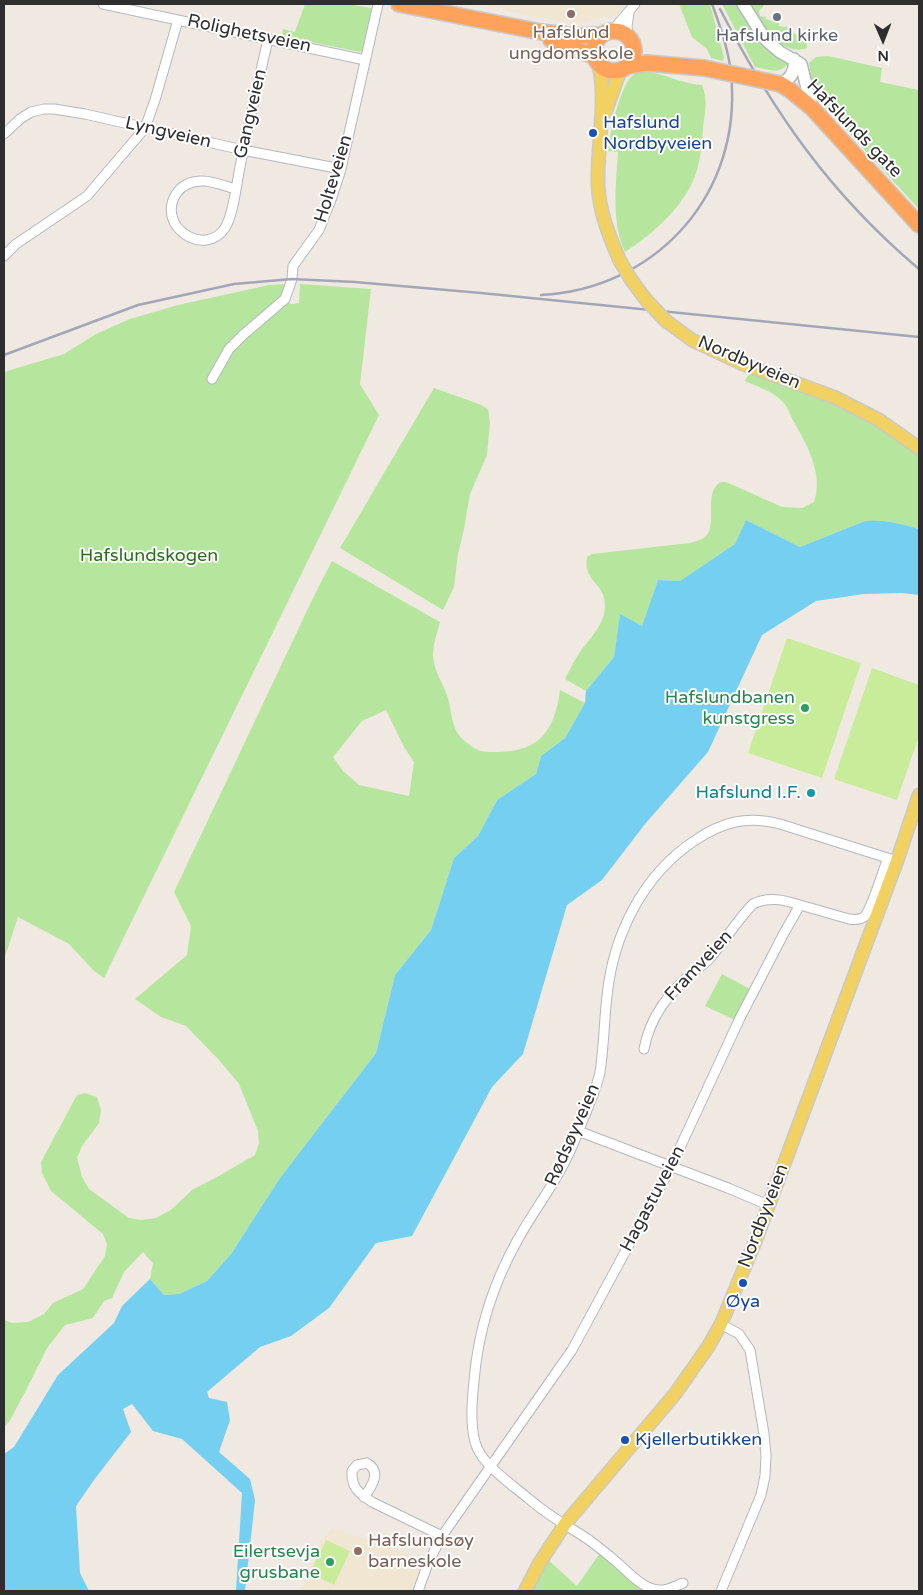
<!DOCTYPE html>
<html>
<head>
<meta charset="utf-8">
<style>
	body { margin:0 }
	#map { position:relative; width:923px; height:1595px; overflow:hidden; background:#efe9e1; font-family:"Varela Round",sans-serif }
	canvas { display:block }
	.frame { position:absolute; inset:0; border:5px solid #2e2e2e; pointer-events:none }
	.north { position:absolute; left:858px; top:15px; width:50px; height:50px; -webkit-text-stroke:4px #fff; paint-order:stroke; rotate:179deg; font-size:14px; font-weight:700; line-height:20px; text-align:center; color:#2e2e2e }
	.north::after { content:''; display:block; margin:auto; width:18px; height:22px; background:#2e2e2e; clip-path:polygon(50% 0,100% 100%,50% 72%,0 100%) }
</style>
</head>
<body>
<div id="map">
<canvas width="923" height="1595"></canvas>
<div class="frame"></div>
<div class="north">N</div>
</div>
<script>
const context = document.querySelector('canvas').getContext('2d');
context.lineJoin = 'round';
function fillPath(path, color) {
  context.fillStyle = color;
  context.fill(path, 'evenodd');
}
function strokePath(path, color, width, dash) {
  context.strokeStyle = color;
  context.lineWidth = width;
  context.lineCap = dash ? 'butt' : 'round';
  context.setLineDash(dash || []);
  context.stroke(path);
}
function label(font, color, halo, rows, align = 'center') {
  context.font = font + ' "Varela Round",sans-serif';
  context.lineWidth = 4;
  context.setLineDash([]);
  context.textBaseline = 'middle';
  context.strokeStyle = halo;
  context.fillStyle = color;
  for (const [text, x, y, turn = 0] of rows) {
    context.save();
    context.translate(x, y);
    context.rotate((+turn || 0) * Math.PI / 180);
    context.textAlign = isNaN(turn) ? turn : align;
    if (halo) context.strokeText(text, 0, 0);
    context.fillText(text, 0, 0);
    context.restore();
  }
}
fillPath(new Path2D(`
	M 475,4 L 625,4 L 619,13 L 615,15 L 582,22 L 558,21 Z
	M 332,1528 L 429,1561 L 418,1591 L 301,1591 L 323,1540 Z`), '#f0e6d1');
fillPath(new Path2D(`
	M 305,4 L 346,4 L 371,8 L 371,18 L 363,50 L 360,52 L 282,36 L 283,29 L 295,32 Z
	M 679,4 L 710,4 L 724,57 L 723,61 L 711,58 L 707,49 L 692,37 Z
	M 722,4 L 743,4 L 754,22 L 794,59 C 777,75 777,71 755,67 Z
	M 748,4 L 764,4 L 763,7 L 760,9 L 759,12 L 760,16 L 766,17 L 765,19 L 779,23 L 779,26 L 785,27 L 786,26 L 807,44 L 807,48 C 781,58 760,21 748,4 Z
	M 828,56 L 882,68 L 880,82 L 919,90 L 919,209 L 814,95 L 809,63 L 816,57 Z
	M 641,71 C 662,72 681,84 702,85 C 708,99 705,112 703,127 C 702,142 701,158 696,173 C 685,206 654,233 625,252 C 611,221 616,185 618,152 L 608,151 C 609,134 620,89 631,77 C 634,74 637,73 641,71 Z
	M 287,284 L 284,293 L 279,301 L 292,304 L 299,303 L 300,284 L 371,289 L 360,384 L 379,415 L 104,978 L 94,971 L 69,944 L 18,917 L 4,960 L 4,372 L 64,354 L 96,334 L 130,319 L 178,305 L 269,285 Z
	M 750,372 L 838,404 L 875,423 L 919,455 L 919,529 C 902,524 884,519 865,521 L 800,547 L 746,520 L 735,544 L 680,581 L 658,580 L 642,626 L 620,615 L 614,657 L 586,691 L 565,679 C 570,670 574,660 580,652 C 592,635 609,621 604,598 C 601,583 583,579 587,557 L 592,554 L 690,543 C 696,541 703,540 707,535 C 717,522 703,492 721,482 L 726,482 L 782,507 L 802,508 L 814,502 C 824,475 807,445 794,422 C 790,414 787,405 780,399 C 771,391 756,386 745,381 Z
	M 434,388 L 479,404 L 488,409 L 490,422 L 487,455 L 470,494 L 464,529 L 458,554 L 454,587 L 443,610 L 340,548 Z
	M 332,561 L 440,622 C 437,633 433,644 433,656 C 434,670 442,682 447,695 C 451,707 451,721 457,732 C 459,737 466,742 470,745 C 479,753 488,752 499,752 C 541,751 555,729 560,690 L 585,703 L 565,738 L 541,756 L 536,774 L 497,800 L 478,836 L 454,858 L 431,930 L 395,975 L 376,1053 L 280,1178 L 231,1254 L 207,1281 L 179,1294 L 164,1295 L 150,1279 L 153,1263 L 143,1252 L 124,1272 L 112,1298 L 104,1301 L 93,1318 L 65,1325 L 47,1348 L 24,1394 L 9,1422 L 4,1427 L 4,1320 L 12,1323 L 28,1322 L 44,1314 L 53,1303 L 83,1289 L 105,1256 L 107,1245 L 103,1234 L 51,1191 L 42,1173 L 41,1162 L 77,1095 L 85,1093 L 97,1097 L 101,1110 L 99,1123 L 82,1146 L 77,1158 L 82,1177 L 89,1189 L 129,1218 L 141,1220 L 156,1218 L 171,1210 L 192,1190 L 217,1177 L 255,1155 L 259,1143 L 258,1131 L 239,1084 L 219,1060 L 186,1026 L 161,1017 L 135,999 L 187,955 L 191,926 L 174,892 L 313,598 ZM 386,710 L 404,747 L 414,762 L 409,796 L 359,785 L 343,771 L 333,757 L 362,721 Z
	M 722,974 L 750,989 L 735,1020 L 705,1006 Z
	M 602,1550 L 641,1583 L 641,1591 L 529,1591 L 546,1558 L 577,1586 Z`), '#b6e59e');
fillPath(new Path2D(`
	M 787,638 L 861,663 L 822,778 L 748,753 Z
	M 872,668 L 919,685 L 919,736 L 897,800 L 834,779 Z
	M 326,1540 L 350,1551 L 334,1585 L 310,1573 Z`), '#c9ec9a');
fillPath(new Path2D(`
	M 746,520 L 800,547 L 865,521 C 884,519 902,524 919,529 L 919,595 L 902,593 L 864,594 L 816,601 L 762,635 L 708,752 L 645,824 L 602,880 L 567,905 L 523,1054 L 492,1087 L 412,1236 L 376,1243 L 329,1308 L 291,1336 L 260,1347 L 207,1392 L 209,1398 L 227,1402 L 230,1420 L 219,1452 L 250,1479 L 255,1500 L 245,1591 L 236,1591 L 242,1493 L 182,1439 L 153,1431 L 132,1404 L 123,1409 L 131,1432 L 94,1480 L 76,1506 L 80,1573 L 89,1591 L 4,1591 L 4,1454 L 14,1447 L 58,1375 L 114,1323 L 122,1306 L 150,1279 L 164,1295 L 179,1294 L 207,1281 L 231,1254 L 280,1178 L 376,1053 L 395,975 L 431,930 L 454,858 L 478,836 L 497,800 L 536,774 L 541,756 L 565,738 L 585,703 L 586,691 L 614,657 L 620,614 L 642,626 L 658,580 L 680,581 L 735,544 Z`), '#75cff0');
const street = new Path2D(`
	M 103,4 L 365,60
	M 612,31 L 635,4
	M 628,37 L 627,26 L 629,13
	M 4,134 L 20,119 L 31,112 L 44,109 L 54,109 L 85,114 L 243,150 L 341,169
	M 235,189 C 225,186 213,181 202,181 C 191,181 182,185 176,194 C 156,227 205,258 225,228 C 234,214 237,179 241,162 C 249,120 259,80 268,39
	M 4,256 L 16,244 L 87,196 L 145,128 L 155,100 L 178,20
	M 212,379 L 229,349 L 243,335 L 285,299 L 292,279 L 293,266 L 319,230 L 332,197 L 341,169 L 378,4
	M 644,1049 C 650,1017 668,994 692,973 C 698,968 705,964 710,958 C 725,941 737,920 753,904 C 769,896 784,900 800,905
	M 578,1131 L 728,1188 L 768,1205
	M 721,1324 L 739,1334 L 750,1350 L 764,1434 L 766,1456 L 765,1476 L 761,1495 L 721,1591
	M 364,1497 C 372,1486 382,1472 367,1463 L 357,1465 L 352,1471 C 351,1488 359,1493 372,1502 L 442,1536
	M 683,1583 C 675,1586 667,1591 659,1590 C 641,1589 626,1569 613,1559 C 605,1552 597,1546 589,1540 C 576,1531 563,1524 550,1515 C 538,1507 526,1496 514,1487 C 499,1474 481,1462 475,1442 C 470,1422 472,1401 474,1381 C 478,1332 493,1284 517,1241 C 531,1215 549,1192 562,1167 C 569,1155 574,1142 579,1130 C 586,1111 596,1092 600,1072 C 604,1047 604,1021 607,996 C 613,936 642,876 694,841 C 722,822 747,815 780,824 L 897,861
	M 418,1591 L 429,1561 L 442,1536 L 572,1350 L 671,1167 L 740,1018 L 784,933 L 800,905 L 849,919 C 854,920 859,920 864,917 C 872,909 883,870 888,858`);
const secondary = new Path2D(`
	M 743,4 L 765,39 L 780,52 L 801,64 L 812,108
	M 780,84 C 791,79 796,71 794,59`);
const primary = new Path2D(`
	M 599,65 C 607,104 597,144 598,184 C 599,211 609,236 620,261
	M 605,113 L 620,71
	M 632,281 L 647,301
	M 666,321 L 692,340 L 743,364 L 834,397 L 879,420 L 919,448
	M 525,1591 L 540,1562 L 565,1524 L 675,1394 L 708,1347 L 721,1324 L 755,1242 L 897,861 L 919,795`);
const highway = new Path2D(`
	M 399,4 L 541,32 L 576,36 L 601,35
	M594 51a20 20 0 1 1 40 0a20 20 0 1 1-40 0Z
	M 551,40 L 594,56
	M 628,66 L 647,63 L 704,68
	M 780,84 L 790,90 L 812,108 L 919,225`);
strokePath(street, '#b4b7c1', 11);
strokePath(secondary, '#b4b7c1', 14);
strokePath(primary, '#c9c9c9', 15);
strokePath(highway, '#c9c9c9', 18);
strokePath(street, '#fff', 9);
strokePath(secondary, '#fff', 11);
strokePath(primary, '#f2d163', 12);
strokePath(highway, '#ffa35c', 15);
strokePath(new Path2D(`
	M 720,9 C 773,112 830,194 919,269
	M 541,295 C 652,289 736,201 732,89 C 732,60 722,31 712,4
	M 4,355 L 138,305 L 234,284 L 292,279 L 355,282 L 481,293 L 919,337`), '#a3a6b8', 2.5);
const primaryBridge = new Path2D(`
	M 620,261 L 632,281
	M 647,301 L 666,321`);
const highwayBridge = new Path2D(`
	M 704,68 L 780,84`);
strokePath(primaryBridge, '#c9c9c9', 15, []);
strokePath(highwayBridge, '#c9c9c9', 18, []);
strokePath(primaryBridge, '#f2d163', 12);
strokePath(highwayBridge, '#ffa35c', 15);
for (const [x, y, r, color] of [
	[571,14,5,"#8d6e63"],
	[777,17,5,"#6b7280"],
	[593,133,5,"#1a4fb4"],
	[805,708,5,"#2e9e5b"],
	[811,793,5,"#0f9aa8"],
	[743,1283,5,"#1a4fb4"],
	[625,1440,5,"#1a4fb4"],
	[358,1551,5,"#8d6e63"],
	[330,1562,5,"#2e9e5b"]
]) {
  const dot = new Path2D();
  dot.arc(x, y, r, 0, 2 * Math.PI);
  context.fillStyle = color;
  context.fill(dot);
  strokePath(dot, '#fff', 2);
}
label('18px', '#785e54', '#fff', [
	["Hafslund",571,33],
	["ungdomsskole",571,54],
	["Hafslundsøy",368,1541,"left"],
	["barneskole",368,1562,"left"]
]);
label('18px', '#2e2e2e', '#fff', [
	["Rolighetsveien",249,34,12],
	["Gangveien",251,114,-77],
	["Hafslunds gate",854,129,46],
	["Lyngveien",168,133,13],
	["Holteveien",334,179,-73],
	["Nordbyveien",749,363,23],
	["Framveien",699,966,-47],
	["Rødsøyveien",573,1135,-66],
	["Hagastuveien",653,1199,-62],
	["Nordbyveien",764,1216,-69]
]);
label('18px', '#5b616d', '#fff', [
	["Hafslund kirke",777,36]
]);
label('18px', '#164399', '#fff', [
	["Hafslund",603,123],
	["Nordbyveien",603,144],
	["Øya",743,1302,"center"],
	["Kjellerbutikken",635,1440]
], 'left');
label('18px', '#2c6e1b', '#fff', [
	["Hafslundskogen",149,556]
]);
label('18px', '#27864d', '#fff', [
	["Hafslundbanen",795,698],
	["kunstgress",795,719],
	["Eilertsevja",320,1552],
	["grusbane",320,1573]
], 'right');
label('18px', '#0d838f', '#fff', [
	["Hafslund I.F.",801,793]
], 'right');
</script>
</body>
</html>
